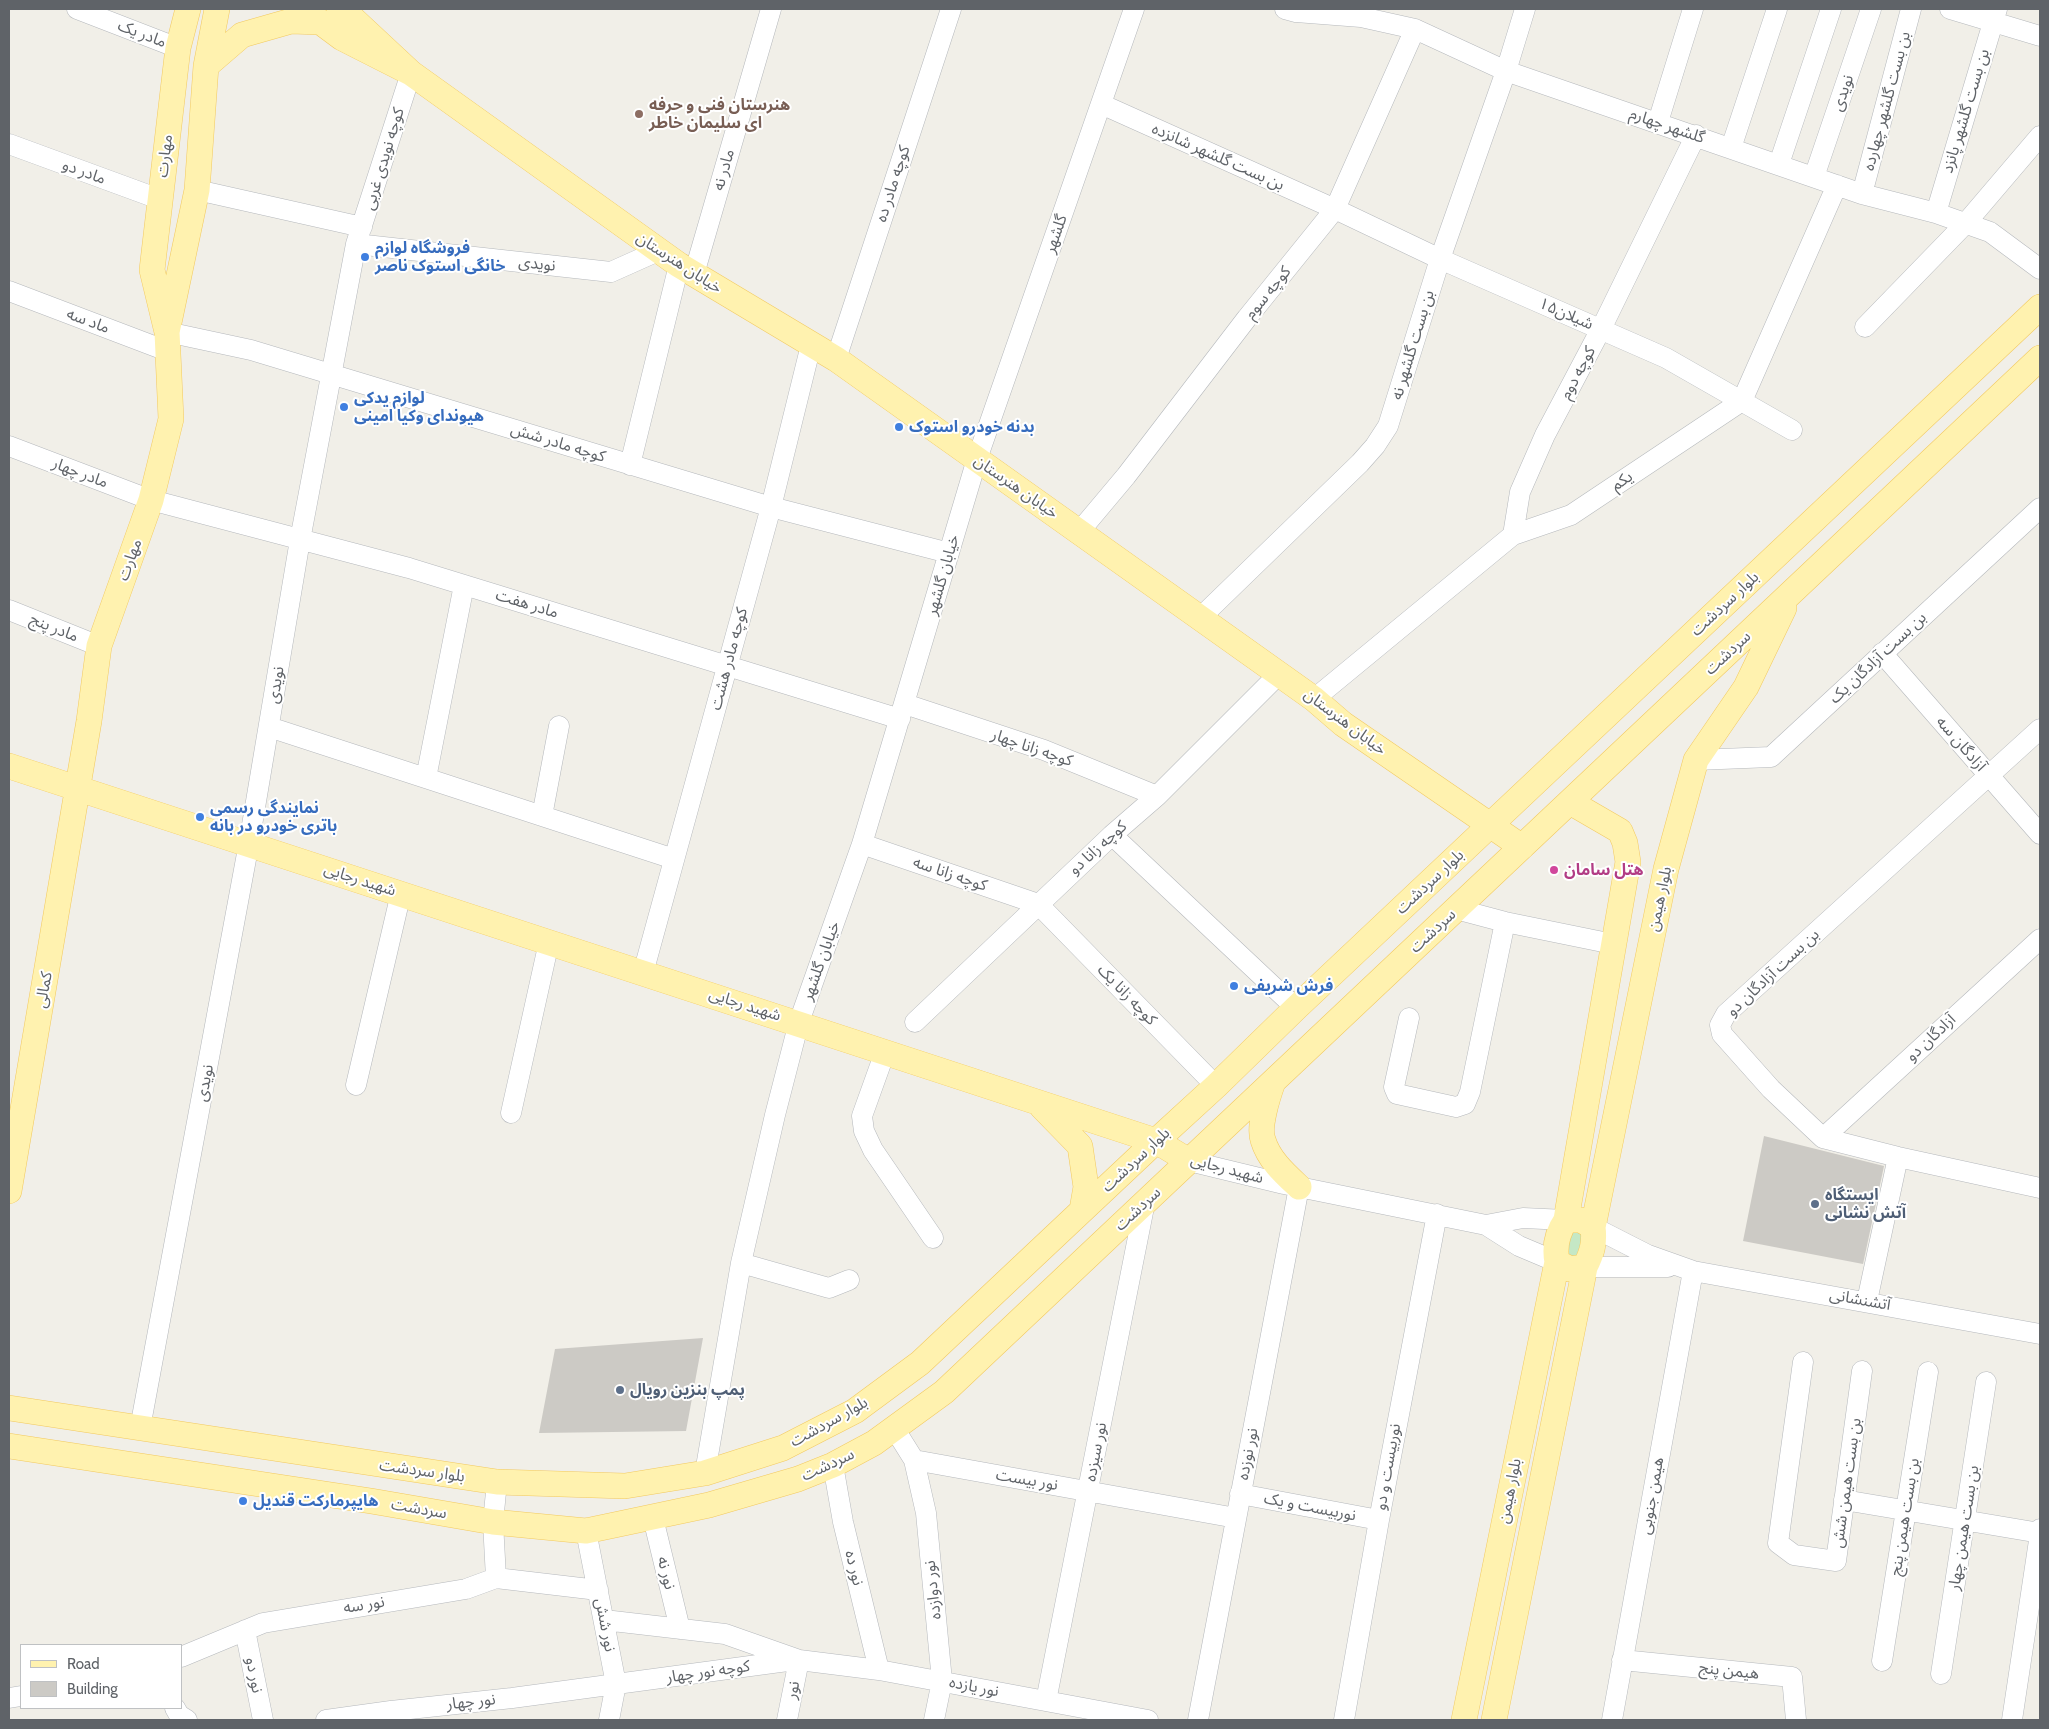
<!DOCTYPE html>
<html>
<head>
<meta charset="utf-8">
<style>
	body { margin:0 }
	#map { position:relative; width:2049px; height:1729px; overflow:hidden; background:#f1efe8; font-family:Cabin,sans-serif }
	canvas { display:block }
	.frame { position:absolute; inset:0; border:10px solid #5f6368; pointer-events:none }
	.legend { position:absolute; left:20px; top:1644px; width:162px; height:65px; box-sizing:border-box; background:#fff; border:1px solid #bfc1c3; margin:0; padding:6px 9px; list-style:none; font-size:15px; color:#5f6368 }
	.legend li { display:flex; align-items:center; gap:10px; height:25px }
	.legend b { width:25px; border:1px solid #bfc1c3 }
</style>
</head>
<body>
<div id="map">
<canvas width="2049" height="1729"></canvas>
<div class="frame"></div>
<ul class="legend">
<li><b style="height:6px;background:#fff2af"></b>Road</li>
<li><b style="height:14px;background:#cccac5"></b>Building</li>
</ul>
</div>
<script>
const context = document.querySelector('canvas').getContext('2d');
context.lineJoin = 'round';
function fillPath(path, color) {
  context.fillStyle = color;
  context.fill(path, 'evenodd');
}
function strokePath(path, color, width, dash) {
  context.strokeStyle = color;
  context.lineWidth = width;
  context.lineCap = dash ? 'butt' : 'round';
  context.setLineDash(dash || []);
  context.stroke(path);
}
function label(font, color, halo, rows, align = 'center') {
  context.font = font + ' Cabin,"Noto Sans Arabic",sans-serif';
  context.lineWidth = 4;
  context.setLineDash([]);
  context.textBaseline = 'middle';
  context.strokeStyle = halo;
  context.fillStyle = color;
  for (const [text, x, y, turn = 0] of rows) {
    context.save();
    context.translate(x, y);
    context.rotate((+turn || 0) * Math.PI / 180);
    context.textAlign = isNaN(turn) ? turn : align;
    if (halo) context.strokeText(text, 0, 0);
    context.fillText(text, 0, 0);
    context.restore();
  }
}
fillPath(new Path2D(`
	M 1566,1231 L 1585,1232 L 1575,1261 L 1561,1246 Z`), '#c5e8c5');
fillPath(new Path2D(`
	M 1764,1136 L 1884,1166 L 1863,1264 L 1743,1241 Z
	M 703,1338 L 686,1431 L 539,1433 L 555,1349 Z`), '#cccac5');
const minor = new Path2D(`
	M 77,9 L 178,48
	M 1285,9 L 1296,12 L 1361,17 L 1415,29 L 1506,71 L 1862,194 L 1936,213 L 1990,232 L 2040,269
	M 1950,9 L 2040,36
	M 1101,104 L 1335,209 L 1440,259 L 1666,358 L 1792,430
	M 1658,122 L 1693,9
	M 9,144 L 159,199
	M 1731,148 L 1777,9
	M 1779,164 L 1831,9
	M 1814,177 L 1871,9
	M 197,190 L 362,227
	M 1862,194 L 1911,9
	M 1936,213 L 1997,9
	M 356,244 L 411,73
	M 694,274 L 771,9
	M 9,291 L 167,351
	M 1865,327 L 1965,224 L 2040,136
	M 167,332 L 251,350 L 771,507 L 949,553
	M 836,359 L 951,9
	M 9,446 L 151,500 L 409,568 L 900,719
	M 630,465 L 679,265
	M 1079,532 L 1126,476 L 1247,318 L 1335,209 L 1415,29
	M 1513,535 L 1520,492 L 1545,435 L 1601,329 L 1696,135
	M 9,610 L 99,646
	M 1200,618 L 1360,463 L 1375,446 L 1388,426 L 1440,259 L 1506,71 L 1525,9
	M 1882,653 L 2040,834
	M 1314,699 L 1513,535 L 1571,515 L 1742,401 L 1837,185
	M 905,704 L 1044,750 L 1157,796
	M 269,727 L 674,859
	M 2040,729 L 1726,1014 L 1720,1025 L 1722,1034 L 1771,1089 L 1823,1138 L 1898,1157 L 2040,1188
	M 1696,760 L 1771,757 L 2040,508
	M 426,778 L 464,585
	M 542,816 L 559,726
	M 1112,835 L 1296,1008
	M 862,844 L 1038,904 L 1216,1086
	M 1456,909 L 1505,922 L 1613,944
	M 643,973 L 771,507 L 811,345
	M 1409,1018 L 1394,1087 L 1397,1094 L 1456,1107 L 1465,1104 L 1470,1092 L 1505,922
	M 915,1022 L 1112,835 L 1157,796 L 1279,674
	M 885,1052 L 862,1116 L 864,1131 L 873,1150 L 933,1238
	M 356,1085 L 401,893
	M 511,1113 L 549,942
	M 1823,1138 L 2040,939
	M 1189,1161 L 1284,1184 L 1486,1225 L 1519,1246 L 1557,1262
	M 1486,1225 L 1523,1218 L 1566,1220
	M 1593,1227 L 1648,1255 L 1693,1271 L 2040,1334
	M 741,1263 L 829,1288 L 849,1280
	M 1585,1267 L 1668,1267
	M 1867,1301 L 1898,1157
	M 1803,1362 L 1778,1543 L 1794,1555 L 1836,1561 L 1862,1371
	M 140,1428 L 249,843 L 300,540 L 356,244 L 611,272 L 658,251
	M 894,1428 L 914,1460 L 1236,1518
	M 914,1460 L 926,1513 L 942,1681 L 934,1720
	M 833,1465 L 843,1522 L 879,1670
	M 705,1473 L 741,1263 L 775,1115 L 799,1022 L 862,844 L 977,459 L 1134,9
	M 1240,1494 L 1379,1520
	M 1844,1500 L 2040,1533 L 2040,1529
	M 653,1518 L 680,1629
	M 586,1531 L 616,1684 L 609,1720
	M 496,1578 L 598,1590
	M 604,1620 L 725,1634 L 799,1660 L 879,1670 L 1148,1720
	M 245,1630 L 263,1720
	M 181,1657 L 263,1623 L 466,1589 L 496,1578 L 493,1522 L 497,1482
	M 1622,1660 L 1792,1677 L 1796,1720
	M 1882,1661 L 1928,1372
	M 1941,1674 L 1986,1382
	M 9,1698 L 21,1696
	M 1046,1701 L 1145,1202
	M 175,1708 L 179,1715 L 187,1720
	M 326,1720 L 391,1711 L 512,1698 L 795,1660
	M 787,1720 L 799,1660
	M 1198,1720 L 1299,1187
	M 1344,1720 L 1379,1520 L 1437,1214
	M 1612,1720 L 1693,1271
	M 2012,1720 L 2040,1534`);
const major = new Path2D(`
	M 188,9 L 178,48 L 152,270 L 167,332 L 197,190 L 206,66 L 217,9
	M 303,9 L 342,38 L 411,73 L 353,19 L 339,9
	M 206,66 L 242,35 L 291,21 L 320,22
	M 411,73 L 679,265 L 836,359 L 1314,699 L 1343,724 L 1522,847
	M 9,766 L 1156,1141 L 1189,1161
	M 1273,1082 C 1268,1096 1258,1127 1263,1140 C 1269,1160 1285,1174 1299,1187
	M 1042,1107 L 1080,1146 L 1086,1187 L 1082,1210
	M 9,1191 L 89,721 L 99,646 L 151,500 L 171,419 L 167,332
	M 1566,1220 L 1628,862 L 1625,843 L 1620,831 L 1570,802
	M 1566,1220 L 1581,1220 L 1593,1227 C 1595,1243 1592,1253 1585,1267 L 1570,1269 L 1557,1262 C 1554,1246 1557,1233 1566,1220 Z
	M 1593,1227 L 1666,869 L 1696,760 L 1746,687 L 1784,608
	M 9,1408 L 497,1482 L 625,1486 L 705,1473 L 783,1448 L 855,1411 L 920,1363 L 1156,1141 L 1216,1086 L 1296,1008 L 2040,307
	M 9,1446 L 371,1501 L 493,1522 L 586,1531 L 709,1505 L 798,1479 L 833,1465 L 874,1443 L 944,1392 L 2040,358
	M 1464,1720 L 1557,1262
	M 1494,1720 L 1585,1267`);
strokePath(minor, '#b5b8bc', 21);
strokePath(major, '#f2c960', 26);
strokePath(minor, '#fff', 20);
strokePath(major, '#fff2af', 25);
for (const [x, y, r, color] of [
	[639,114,5,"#8d6e63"],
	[365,257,5,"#3f7fe0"],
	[344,407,5,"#3f7fe0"],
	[899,427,5,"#3f7fe0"],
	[200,817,5,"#3f7fe0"],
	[1554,870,5,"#d1479c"],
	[1234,986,5,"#3f7fe0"],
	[1815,1204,5,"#5c6f8a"],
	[620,1390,5,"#5c6f8a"],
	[243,1501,5,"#3f7fe0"]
]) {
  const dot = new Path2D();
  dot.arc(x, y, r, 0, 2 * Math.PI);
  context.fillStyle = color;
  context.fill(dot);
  strokePath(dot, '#fff', 2);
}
label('16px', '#5f6368', '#fff', [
	["مادر یک",142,34,21],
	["نویدی",1843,93,-71],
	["بن بست گلشهر چهارده",1887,101,-75],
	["بن بست گلشهر پانزد",1966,111,-73],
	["گلشهر چهارم",1667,126,19],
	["مهارت",165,156,-83],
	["بن بست گلشهر شانزده",1218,157,24],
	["کوچه نویدی غربی",384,159,-73],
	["مادر نه",724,170,-74],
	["مادر دو",84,172,20],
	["کوچه مادر ده",893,184,-72],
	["گلشهر",1056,234,-71],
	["خیابان هنرستان",679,263,33],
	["نویدی",537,264,6],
	["کوچه سوم",1268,293,-51],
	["شیلان۱۵",1566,314,23],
	["ماد سه",88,321,21],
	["بن بست گلشهر نه",1413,345,-73],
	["کوچه دوم",1578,373,-62],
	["کوچه مادر شش",558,443,17],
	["مادر چهار",80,473,21],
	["یکم",1622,481,-33],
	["خیابان هنرستان",1016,487,35],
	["مهارت",130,560,-70],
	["خیابان گلشهر",943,575,-74],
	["مادر هفت",527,604,17],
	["بلوار سردشت",1725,604,-43],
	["مادر پنج",54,628,22],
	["سردشت",1728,653,-43],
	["بن بست آزادگان یک",1878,658,-43],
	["کوچه مادر هشت",729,659,-75],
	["نویدی",276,685,-81],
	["خیابان هنرستان",1345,722,37],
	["آزادگان سه",1961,744,49],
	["کوچه زانا چهار",1032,748,19],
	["کوچه زانا دو",1098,848,-42],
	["کوچه زانا سه",950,874,19],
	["شهید رجایی",360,880,18],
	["بلوار سردشت",1430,882,-43],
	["بلوار هیمن",1660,899,-78],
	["سردشت",1433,931,-43],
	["خیابان گلشهر",821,961,-70],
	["بن بست آزادگان دو",1773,973,-43],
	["کمالی",44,990,-80],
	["کوچه زانا یک",1127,995,46],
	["شهید رجایی",745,1005,18],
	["آزادگان دو",1931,1038,-43],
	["نویدی",205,1083,-79],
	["بلوار سردشت",1136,1160,-43],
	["شهید رجایی",1227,1169,15],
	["سردشت",1138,1209,-43],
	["آتشنشانی",1860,1300,10],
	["بلوار سردشت",829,1422,-29],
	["نور سیزده",1096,1452,-79],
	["نور نوزده",1248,1454,-79],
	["سردشت",828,1465,-25],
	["نوربیست و دو",1388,1467,-80],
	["بلوار سردشت",422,1471,8],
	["نور بیست",1027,1480,10],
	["بن بست هیمن شش",1847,1483,-82],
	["بلوار هیمن",1510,1491,-79],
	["هیمن جنوبی",1652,1496,-80],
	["نوربیست و یک",1310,1507,11],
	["سردشت",419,1509,10],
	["بن بست هیمن پنج",1905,1517,-81],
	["بن بست هیمن چهار",1964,1528,-81],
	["نور ده",854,1568,76],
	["نور نه",666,1573,76],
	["نور دوازده",933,1590,-96],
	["نور سه",364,1605,-9],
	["نور شش",605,1625,79],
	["هیمن پنج",1729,1671,6],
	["کوچه نور چهار",708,1672,-8],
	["نور دو",254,1675,79],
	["نور یازده",974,1687,11],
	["نور",793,1690,-78],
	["نور چهار",471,1702,-6]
]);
label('bold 16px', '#785e54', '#fff', [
	["هنرستان فنی و حرفه",649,105],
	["ای سلیمان خاطر",649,123]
], 'left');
label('bold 16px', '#366cbe', '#fff', [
	["فروشگاه لوازم",375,248],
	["خانگى استوک ناصر",375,266],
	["لوازم یدکى",354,398],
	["هیونداى وکیا امینى",354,416],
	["بدنه خودرو استوک",909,427],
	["نمایندگی رسمی",210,808],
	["باتری خودرو در بانه",210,826],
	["فرش شریفی",1244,986],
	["هایپرمارکت قندیل",253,1501]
], 'left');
label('bold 16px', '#b23c85', '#fff', [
	["هتل سامان",1564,870]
], 'left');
label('bold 16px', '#4e5e75', '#fff', [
	["ایستگاه",1825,1195],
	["آتش نشانی",1825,1213],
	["پمپ بنزین رویال",630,1390]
], 'left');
</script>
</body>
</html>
